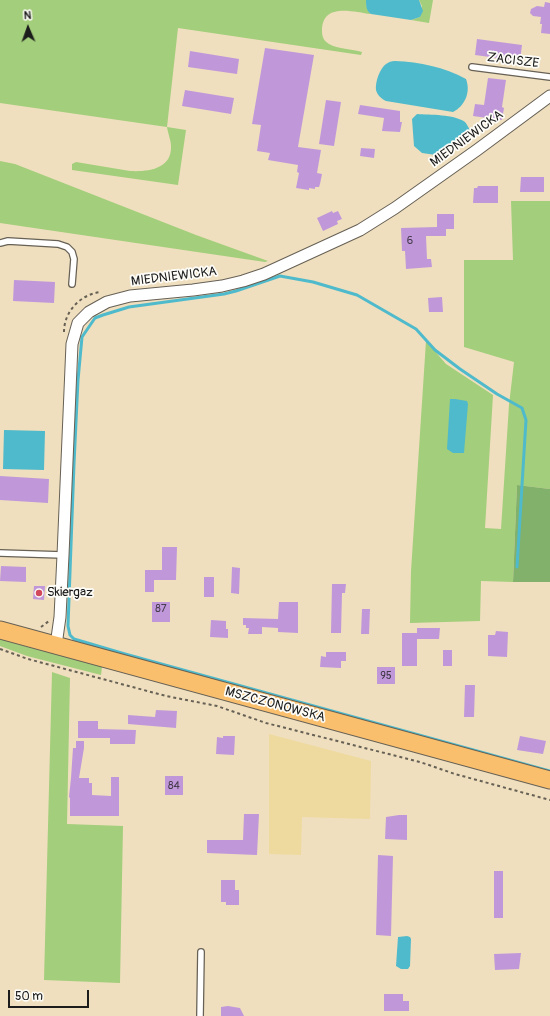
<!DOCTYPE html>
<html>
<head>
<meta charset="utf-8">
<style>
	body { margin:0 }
	#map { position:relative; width:550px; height:1016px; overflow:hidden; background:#efdfbe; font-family:Pangolin,sans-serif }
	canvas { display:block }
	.north { position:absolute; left:8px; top:8px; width:40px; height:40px; -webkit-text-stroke:3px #fdfcf7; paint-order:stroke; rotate:358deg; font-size:11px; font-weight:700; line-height:16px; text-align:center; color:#1c1c1c }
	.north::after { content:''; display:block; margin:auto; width:14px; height:18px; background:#1c1c1c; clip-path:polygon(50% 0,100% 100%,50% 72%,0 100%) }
	.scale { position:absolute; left:8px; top:990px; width:81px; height:18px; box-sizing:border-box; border:2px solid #1c1c1c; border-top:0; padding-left:5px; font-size:12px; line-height:14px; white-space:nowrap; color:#1c1c1c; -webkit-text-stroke:3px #fdfcf7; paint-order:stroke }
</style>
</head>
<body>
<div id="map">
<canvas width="550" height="1016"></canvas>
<div class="north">N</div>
<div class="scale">50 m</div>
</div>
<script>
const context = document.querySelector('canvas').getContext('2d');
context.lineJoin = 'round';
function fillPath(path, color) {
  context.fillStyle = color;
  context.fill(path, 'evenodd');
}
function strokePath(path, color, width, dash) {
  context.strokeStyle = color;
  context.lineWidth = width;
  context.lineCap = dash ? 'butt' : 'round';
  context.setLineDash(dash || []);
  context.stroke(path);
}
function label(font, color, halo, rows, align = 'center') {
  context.font = font + ' Pangolin,sans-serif';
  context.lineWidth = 3.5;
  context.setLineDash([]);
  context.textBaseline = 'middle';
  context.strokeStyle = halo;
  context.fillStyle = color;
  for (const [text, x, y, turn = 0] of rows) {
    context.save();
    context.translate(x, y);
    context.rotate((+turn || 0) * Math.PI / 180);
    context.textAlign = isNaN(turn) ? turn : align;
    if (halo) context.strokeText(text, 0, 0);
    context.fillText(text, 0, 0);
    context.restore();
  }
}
fillPath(new Path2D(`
	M 0,0 L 366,0 C 366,5 367,11 371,14 C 353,12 322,2 322,31 C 322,37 324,41 329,44 C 338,49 352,49 362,52 L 361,55 L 178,28 L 167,127 L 186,130 L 178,185 L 72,170 L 72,164 L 76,162 L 130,171 C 148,172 172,169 171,146 C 171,140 168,134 167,127 L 0,103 Z
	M 419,0 L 433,0 L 429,23 L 411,20 L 420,17 L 422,6 Z
	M 0,161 L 15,164 L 196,235 L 268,261 L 265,262 L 0,223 Z
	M 511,201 L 550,201 L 550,489 L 517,485 L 513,582 L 481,581 L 480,621 L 410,623 L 411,571 L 426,341 L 446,364 L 493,395 L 485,528 L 501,529 L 509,405 L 514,362 L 464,347 L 464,260 L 513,260 Z
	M 0,638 L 17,644 L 101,665 L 102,667 L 101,675 L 27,656 L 0,646 Z
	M 52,672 L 70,678 L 67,824 L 123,826 L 120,983 L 44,980 Z`), '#a3ce7b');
fillPath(new Path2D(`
	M 517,485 L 550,489 L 550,582 L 513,582 Z`), '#82b16b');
fillPath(new Path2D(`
	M 269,734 L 371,761 L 370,819 L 302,817 L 301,855 L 269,854 Z`), '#eeda9e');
fillPath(new Path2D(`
	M 366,0 L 419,0 L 423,11 L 420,17 L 411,20 L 371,14 C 366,11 366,5 366,0 Z
	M 395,61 C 420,62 444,67 466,79 C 471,92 465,106 453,112 L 386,101 C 382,99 377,95 376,90 C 375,82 380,68 386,64 C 389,62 391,61 395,61 Z
	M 417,114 C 430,115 454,114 465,122 C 467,124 468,127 470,130 L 467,134 L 436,155 L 422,153 L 414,146 L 412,119 Z
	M 450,399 L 455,399 L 467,401 L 468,404 L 464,453 L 453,453 L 447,449 Z
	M 4,430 L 45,431 L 44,470 L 3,469 Z
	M 407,936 L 410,937 L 411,939 L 410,966 L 408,969 L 401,969 L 396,966 L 398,937 Z`), '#4fbacb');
strokePath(new Path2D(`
	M 517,567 L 526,420 L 522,408 L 497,394 L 460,369 L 435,350 L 416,329 L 357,295 L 313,282 L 280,276 L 236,291 L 224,294 L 129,307 L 103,315 L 95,318 L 82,337 L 78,380 L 74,464 L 68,626 L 70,635 L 74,639 L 125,654 L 550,771`), '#4fbacb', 3);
fillPath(new Path2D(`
	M 545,2 L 550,3 L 550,34 L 541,33 L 542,24 L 540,24 L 541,17 L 533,16 L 530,13 L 531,9 L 537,6 L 544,7 Z
	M 477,39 L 522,45 L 520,61 L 475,55 Z
	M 265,48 L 314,55 L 298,147 L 321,150 L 317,173 L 322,174 L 320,184 L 319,187 L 315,187 L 315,189 L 309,188 L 309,190 L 296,188 L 299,173 L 297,172 L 298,165 L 268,160 L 270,153 L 257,151 L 261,125 L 252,124 Z
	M 190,51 L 239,59 L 237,74 L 188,67 Z
	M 488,78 L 506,80 L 502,107 L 504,108 L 502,120 L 473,116 L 475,104 L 484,105 Z
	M 185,90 L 234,98 L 231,114 L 182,106 Z
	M 326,100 L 341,102 L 334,146 L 319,144 Z
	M 360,105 L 400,111 L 400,122 L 402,122 L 400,132 L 382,131 L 384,118 L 358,114 Z
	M 361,148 L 375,149 L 374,158 L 360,156 Z
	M 521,177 L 544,177 L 544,192 L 520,192 Z
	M 478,186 L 498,186 L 498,203 L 473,203 L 474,188 L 477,188 Z
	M 332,211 L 333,213 L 338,211 L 342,219 L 337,221 L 338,224 L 323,231 L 317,218 Z
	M 437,214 L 454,214 L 454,229 L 446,229 L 446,236 L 426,236 L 427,259 L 431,259 L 432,267 L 406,269 L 405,251 L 402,251 L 401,228 L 437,227 Z
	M 14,280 L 55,282 L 54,303 L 13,301 Z
	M 442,297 L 443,312 L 429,312 L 428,298 Z
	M 0,476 L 49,479 L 48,503 L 0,500 Z
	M 162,547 L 177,547 L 176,580 L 154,580 L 154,592 L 145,592 L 145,570 L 162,570 Z
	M 1,566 L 26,567 L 26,582 L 0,581 Z
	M 232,567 L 240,568 L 239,594 L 231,593 Z
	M 204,577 L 214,577 L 214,597 L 204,597 Z
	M 332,584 L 346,584 L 345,593 L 342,593 L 341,633 L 331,633 Z
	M 34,586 L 45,586 L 44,600 L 33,599 Z
	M 152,602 L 170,602 L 170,622 L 152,622 Z
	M 279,602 L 298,602 L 298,633 L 278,632 L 278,628 L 262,627 L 262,634 L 248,634 L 249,628 L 246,628 L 246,625 L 243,625 L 243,618 L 278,619 Z
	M 362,609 L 370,609 L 369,634 L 361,634 Z
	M 211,620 L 226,621 L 226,629 L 228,629 L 228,638 L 210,637 Z
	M 417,628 L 440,628 L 439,639 L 417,639 L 417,666 L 402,666 L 402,633 L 417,633 Z
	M 496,631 L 508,632 L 507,657 L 488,656 L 488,635 L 495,635 Z
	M 443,650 L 452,650 L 452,666 L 443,666 Z
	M 326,652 L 346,652 L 346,661 L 341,661 L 341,668 L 320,667 L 321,656 L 326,657 Z
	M 377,667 L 395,667 L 395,684 L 377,684 Z
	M 465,685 L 475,685 L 474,717 L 464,717 Z
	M 156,710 L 177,711 L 176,728 L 128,724 L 128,715 L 155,717 Z
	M 78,721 L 98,721 L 98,729 L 136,730 L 135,744 L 110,744 L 110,738 L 78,738 Z
	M 223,736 L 235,736 L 234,755 L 216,754 L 217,737 L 223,738 Z
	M 520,736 L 546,741 L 543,754 L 517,750 Z
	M 76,741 L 84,741 L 84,748 L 79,778 L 89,778 L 89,783 L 92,783 L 92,795 L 111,796 L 111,777 L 119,777 L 119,816 L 70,816 L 70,798 L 69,797 L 71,778 L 73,748 L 76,748 Z
	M 165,776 L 183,776 L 183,795 L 165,795 Z
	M 244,814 L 259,814 L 257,855 L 207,853 L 207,840 L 243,840 Z
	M 399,815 L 407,815 L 407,840 L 385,839 L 386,817 Z
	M 378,855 L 393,856 L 391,936 L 376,935 Z
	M 494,871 L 503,871 L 503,918 L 494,918 Z
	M 221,880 L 235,880 L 235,890 L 239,890 L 239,905 L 226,905 L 226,902 L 221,902 Z
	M 521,953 L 519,969 L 495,970 L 494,954 Z
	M 384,994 L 403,994 L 403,1001 L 409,1001 L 409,1011 L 384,1011 Z
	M 228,1006 L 240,1008 L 244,1016 L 221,1016 L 221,1007 Z`), '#c098da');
const lane = new Path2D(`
	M 472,67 L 550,77
	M 0,243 L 8,241 L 58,244 L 67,247 L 72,252 L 74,259 L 72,284
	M 0,553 L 63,555
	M 200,1016 L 201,952`);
const street = new Path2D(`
	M 56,645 L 60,617 L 63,555 L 72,344 L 78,323 L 89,312 L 107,302 L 130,296 L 193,290 L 222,286 L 243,281 L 264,274 L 360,230 L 395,208 L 477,150 L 550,96`);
const primary = new Path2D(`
	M 0,630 L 550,780`);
strokePath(lane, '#666055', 8);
strokePath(street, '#666055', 13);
strokePath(primary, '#666055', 19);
strokePath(new Path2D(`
	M 64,332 C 64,311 81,294 101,292
	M 41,627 L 49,621
	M 0,649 L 28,659 L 166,696 L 217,706 L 266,723 L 420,762 L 455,774 L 550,800`), '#666055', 2, [3, 3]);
strokePath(lane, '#fff', 5.5);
strokePath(street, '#fff', 11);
strokePath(primary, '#f9bf6d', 17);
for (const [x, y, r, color] of [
	[39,593,4,"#d1495b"]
]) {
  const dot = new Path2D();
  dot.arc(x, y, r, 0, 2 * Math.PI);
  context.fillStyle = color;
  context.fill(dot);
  strokePath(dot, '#fdfcf7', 1.5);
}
label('11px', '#453b4c', null, [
	["6",410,241],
	["87",161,609],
	["95",386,676],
	["84",174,786]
]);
label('13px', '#1c1c1c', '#fdfcf7', [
	["ZACISZE",513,61,7],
	["MIEDNIEWICKA",467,139,-36],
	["MIEDNIEWICKA",174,277,-7],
	["MSZCZONOWSKA",275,705,15]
]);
label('13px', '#1c1c1c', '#fdfcf7', [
	["Skiergaz",47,593]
], 'left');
</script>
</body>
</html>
